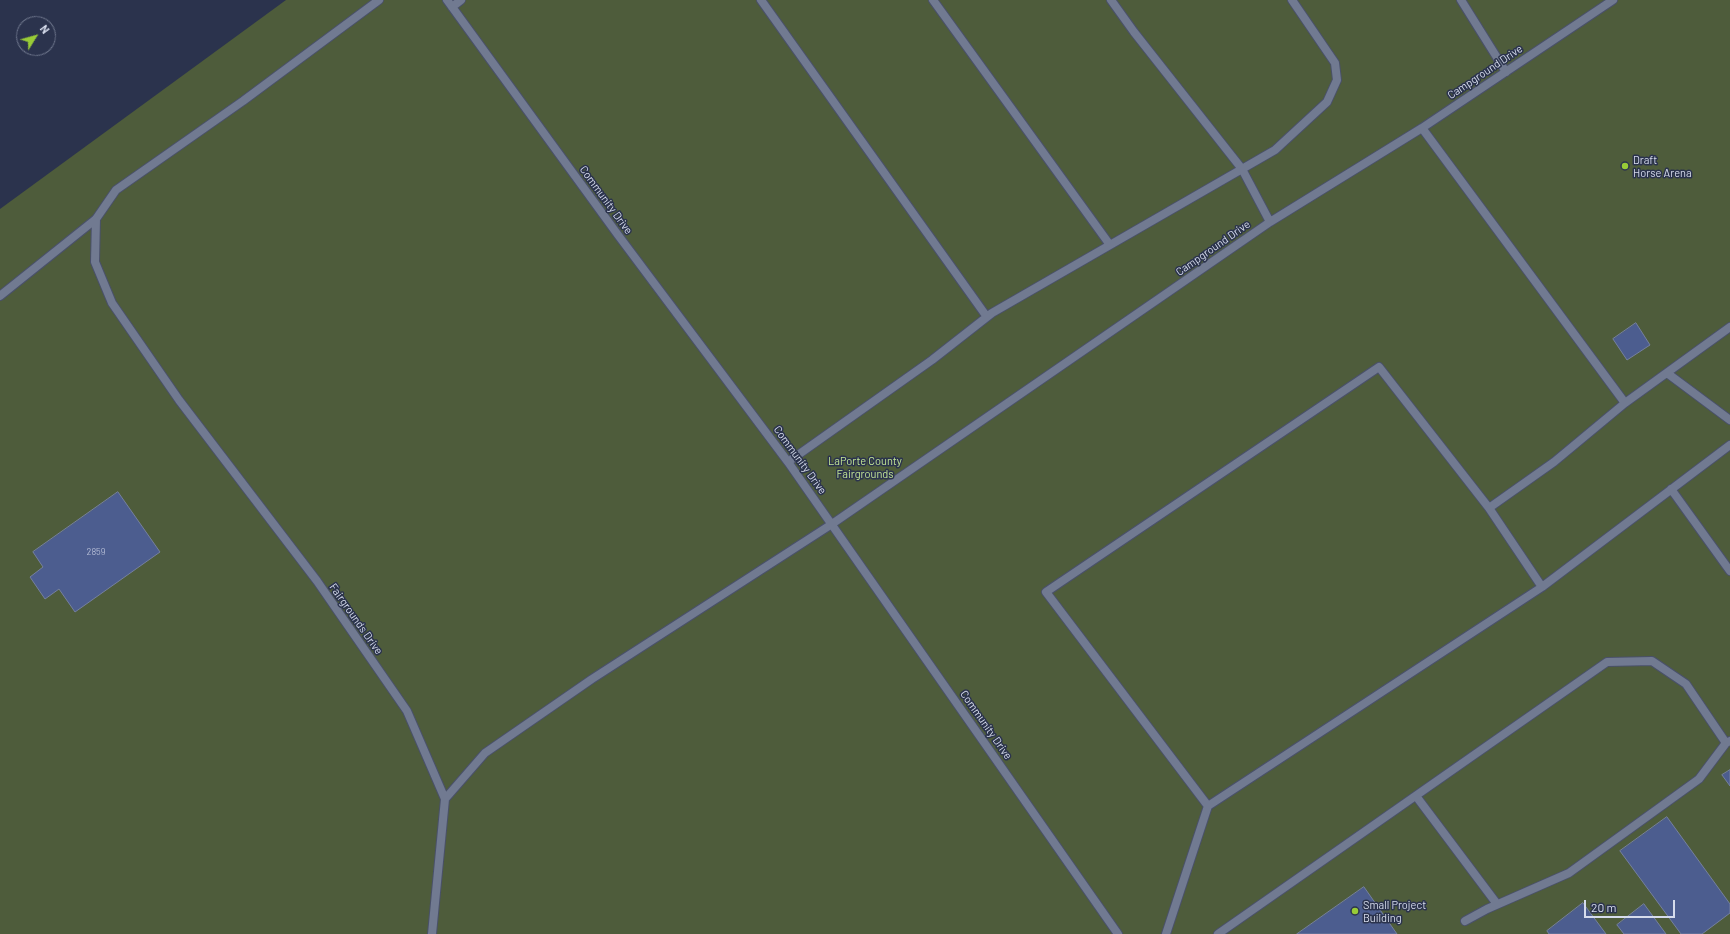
<!DOCTYPE html>
<html>
<head>
<meta charset="utf-8">
<style>
	body { margin:0 }
	#map { position:relative; width:1730px; height:934px; overflow:hidden; background:#2b334d; font-family:Barlow,sans-serif }
	canvas { display:block }
	.north { position:absolute; left:16px; top:16px; width:40px; height:40px; box-sizing:border-box; background:#2b334d; border:1px solid #6f778d; border-radius:50%; rotate:53deg; font-size:11px; font-weight:700; line-height:16px; text-align:center; color:#d6dcec }
	.north::after { content:''; display:block; margin:auto; width:14px; height:18px; background:#98cb37; clip-path:polygon(50% 0,100% 100%,50% 72%,0 100%) }
	.scale { position:absolute; left:1584px; top:900px; width:91px; height:18px; box-sizing:border-box; border:2px solid #d6dcec; border-top:0; padding-left:5px; font-size:12px; line-height:14px; white-space:nowrap; color:#d6dcec; -webkit-text-stroke:3px #2b334d; paint-order:stroke }
</style>
</head>
<body>
<div id="map">
<canvas width="1730" height="934"></canvas>
<div class="north">N</div>
<div class="scale">20 m</div>
</div>
<script>
const context = document.querySelector('canvas').getContext('2d');
context.lineJoin = 'round';
function fillPath(path, color) {
  context.fillStyle = color;
  context.fill(path, 'evenodd');
}
function strokePath(path, color, width, dash) {
  context.strokeStyle = color;
  context.lineWidth = width;
  context.lineCap = dash ? 'butt' : 'round';
  context.setLineDash(dash || []);
  context.stroke(path);
}
function label(font, color, halo, rows, align = 'center') {
  context.font = font + ' Barlow,sans-serif';
  context.lineWidth = 3;
  context.setLineDash([]);
  context.textBaseline = 'middle';
  context.strokeStyle = halo;
  context.fillStyle = color;
  for (const [text, x, y, turn = 0] of rows) {
    context.save();
    context.translate(x, y);
    context.rotate((+turn || 0) * Math.PI / 180);
    context.textAlign = isNaN(turn) ? turn : align;
    if (halo) context.strokeText(text, 0, 0);
    context.fillText(text, 0, 0);
    context.restore();
  }
}
fillPath(new Path2D(`
	M 286,0 L 1730,0 L 1730,934 L 0,934 L 0,209 Z`), '#4e5c3b');
const building = new Path2D(`
	M 1636,323 L 1650,345 L 1627,360 L 1613,339 Z
	M 118,492 L 160,552 L 75,612 L 59,589 L 45,599 L 30,577 L 43,567 L 33,552 Z
	M 1730,770 L 1730,786 L 1722,775 Z
	M 1667,817 L 1730,904 L 1730,913 L 1702,934 L 1681,934 L 1620,851 Z
	M 1364,887 L 1397,934 L 1297,934 Z
	M 1583,903 L 1606,934 L 1549,934 L 1547,931 Z
	M 1644,904 L 1666,934 L 1624,934 L 1617,925 Z`);
fillPath(building, '#4c5d8f');
strokePath(building, '#75809e', 1);
const lane = new Path2D(`
	M 447,0 L 618,235 L 788,462 L 1118,934
	M 761,0 L 987,317
	M 933,0 L 1110,245
	M 1111,0 L 1134,32 L 1242,169 L 1270,222
	M 1461,0 L 1506,72
	M 452,7 L 461,0
	M 1422,128 L 1625,403
	M 96,219 L 95,262 L 112,303 L 179,400 L 317,581 L 407,711 L 445,799 L 432,934
	M 0,296 L 96,219 L 116,190 L 243,101 L 379,0
	M 1730,327 L 1625,403 L 1554,462 L 1489,508 L 1542,587 L 1730,445
	M 1667,373 L 1730,420
	M 788,462 L 932,360 L 992,313 L 1275,150 L 1327,102 L 1337,80 L 1335,63 L 1292,0
	M 1671,489 L 1730,571
	M 1489,508 L 1379,367 L 1046,592 L 1208,806 L 1542,587
	M 1416,796 L 1497,904
	M 445,799 L 485,753 L 592,679 L 832,524 L 1270,222 L 1422,128 L 1613,0
	M 1465,921 L 1487,909 L 1569,873 L 1699,779 L 1726,743
	M 1166,934 L 1208,806
	M 1218,934 L 1607,662 L 1652,661 L 1686,684 L 1726,743 L 1730,741`);
strokePath(lane, '#4a516a', 10);
strokePath(lane, '#717a91', 8);
for (const [x, y, r, color] of [
	[1625,166,4,"#98cb37"],
	[1355,911,4,"#98cb37"]
]) {
  const dot = new Path2D();
  dot.arc(x, y, r, 0, 2 * Math.PI);
  context.fillStyle = color;
  context.fill(dot);
  strokePath(dot, '#2b334d', 1.5);
}
label('9px', '#b4bcd5', null, [
	["2859",96,552]
]);
label('11px', '#d6dcec', '#2b334d', [
	["Campground Drive",1485,72,-34],
	["Community Drive",606,200,54],
	["Campground Drive",1213,248,-35],
	["Community Drive",800,460,54],
	["Fairgrounds Drive",356,619,55],
	["Community Drive",986,725,55]
]);
label('11px', '#d6dcec', '#2b334d', [
	["Draft",1633,160],
	["Horse Arena",1633,173],
	["Small Project",1363,905],
	["Building",1363,918]
], 'left');
label('11px', '#c3e694', '#2b334d', [
	["LaPorte County",865,461],
	["Fairgrounds",865,474]
]);
</script>
</body>
</html>
